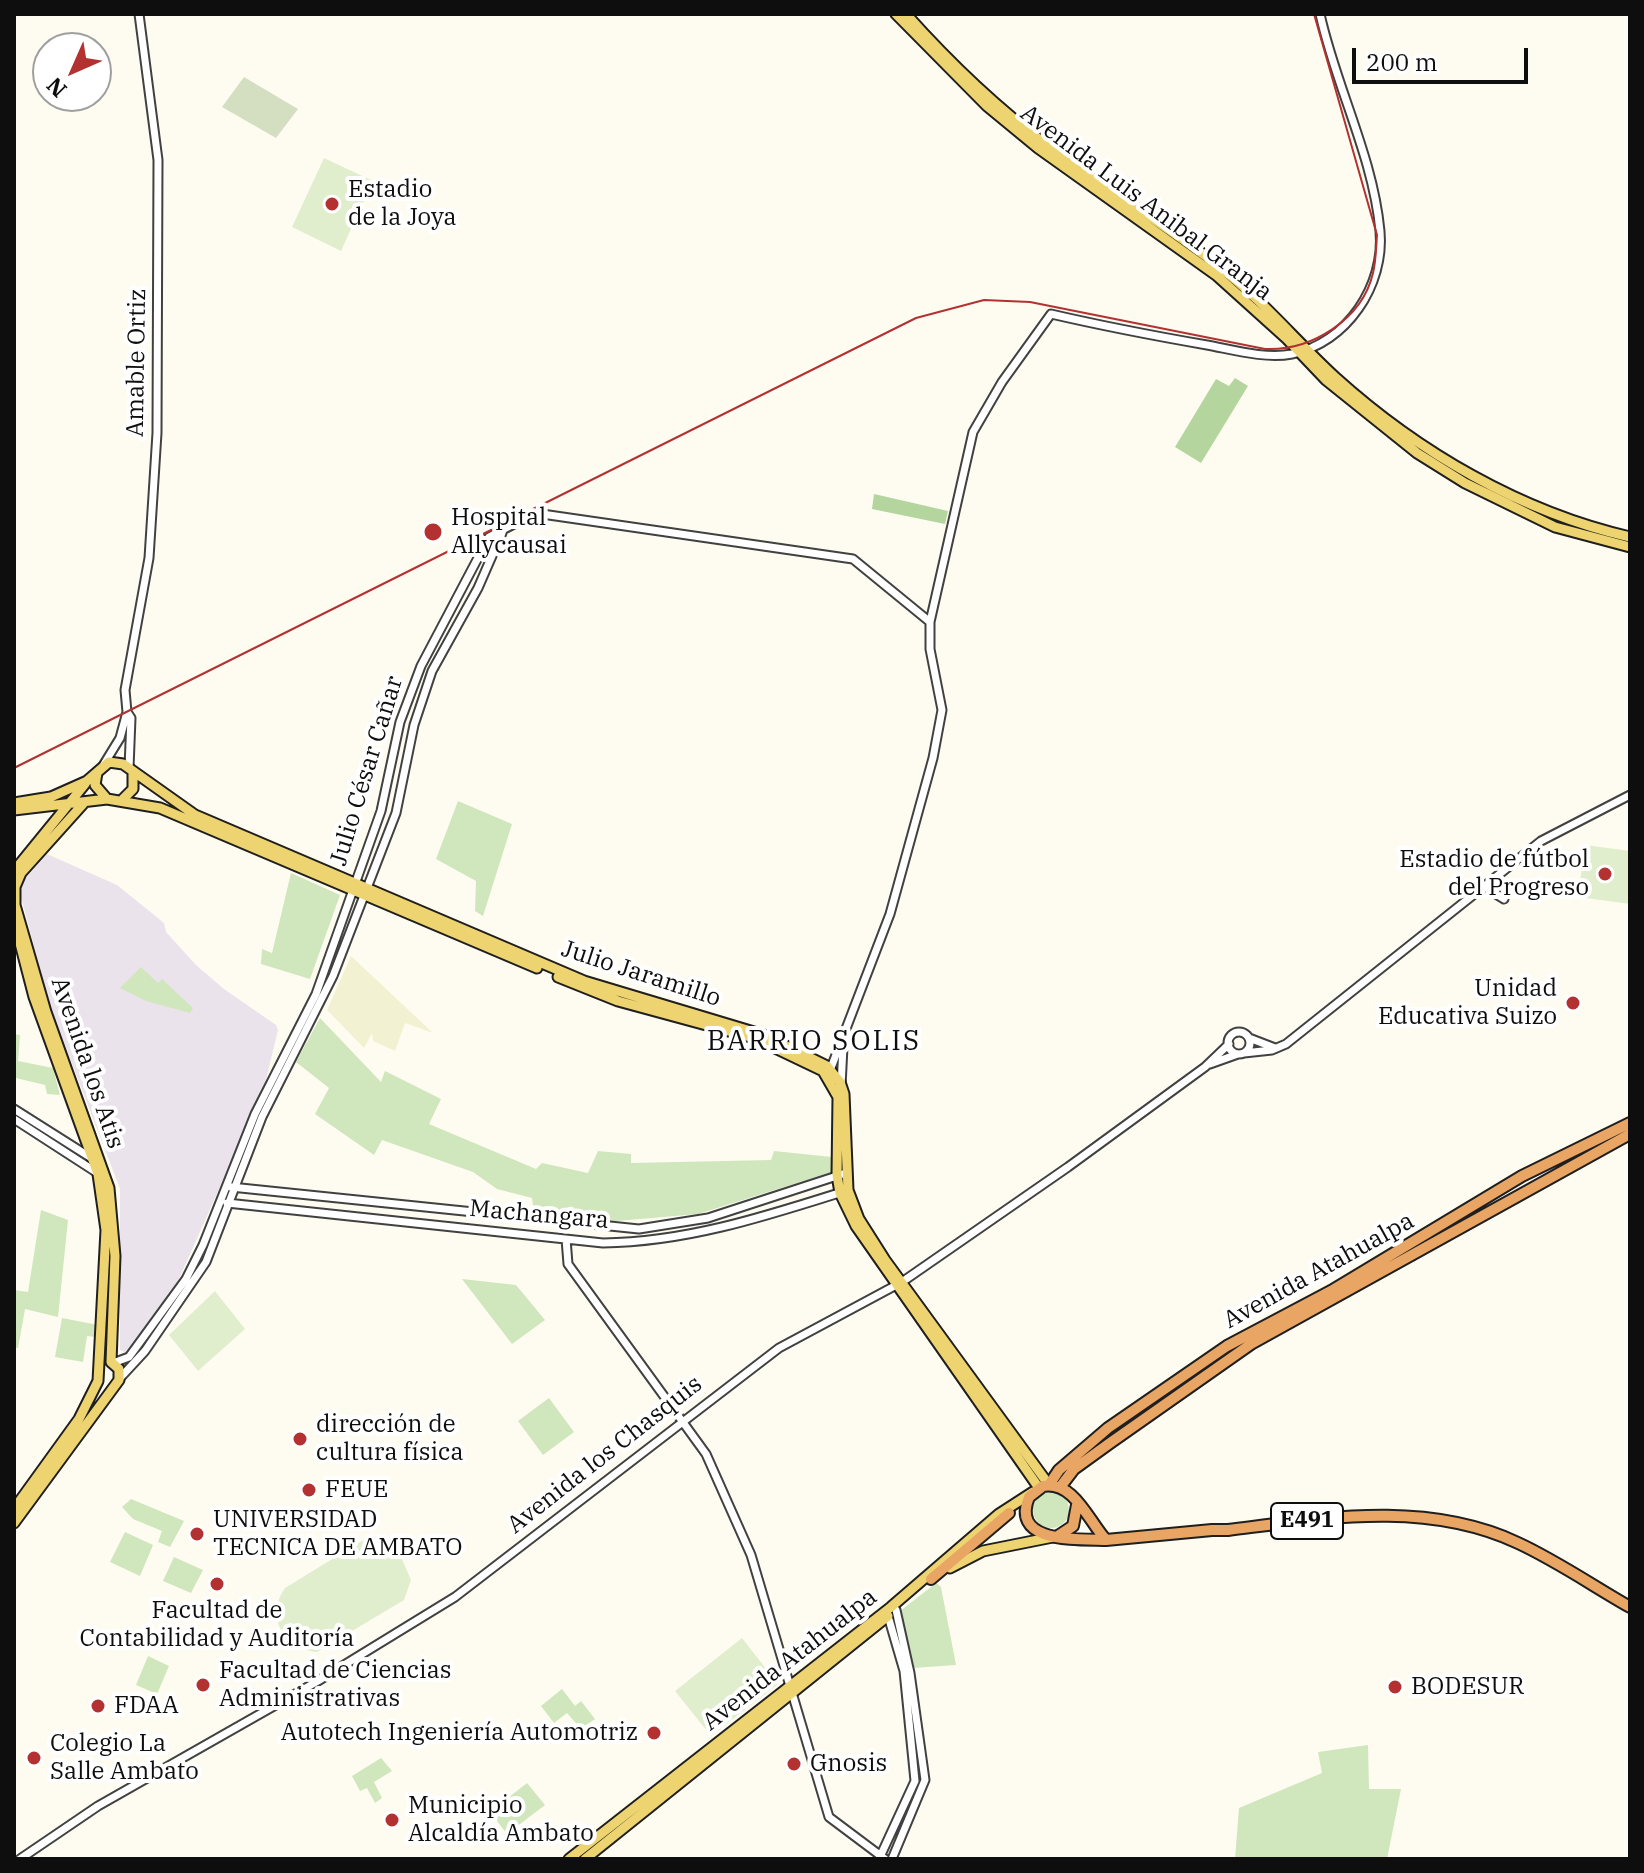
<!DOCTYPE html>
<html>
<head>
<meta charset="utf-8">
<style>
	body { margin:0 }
	#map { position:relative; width:1644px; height:1873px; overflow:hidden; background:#fefcf0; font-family:"IBM Plex Serif",serif }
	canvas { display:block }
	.frame { position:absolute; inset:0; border:16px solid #0e0e0e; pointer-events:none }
	.north { position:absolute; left:32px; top:32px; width:80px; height:80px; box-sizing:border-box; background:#fff; border:2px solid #9f9f9f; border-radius:50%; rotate:225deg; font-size:22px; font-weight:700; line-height:32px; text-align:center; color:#0e0e0e }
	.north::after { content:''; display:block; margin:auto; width:28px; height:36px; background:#b43132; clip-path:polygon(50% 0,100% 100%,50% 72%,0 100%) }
	.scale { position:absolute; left:1352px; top:48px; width:176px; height:36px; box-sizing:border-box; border:4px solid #0e0e0e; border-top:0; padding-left:10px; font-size:24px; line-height:28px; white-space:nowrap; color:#0e0e0e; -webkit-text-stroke:6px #fff; paint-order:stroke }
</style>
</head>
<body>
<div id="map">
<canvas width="1644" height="1873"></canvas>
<div class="frame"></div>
<div class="north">N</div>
<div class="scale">200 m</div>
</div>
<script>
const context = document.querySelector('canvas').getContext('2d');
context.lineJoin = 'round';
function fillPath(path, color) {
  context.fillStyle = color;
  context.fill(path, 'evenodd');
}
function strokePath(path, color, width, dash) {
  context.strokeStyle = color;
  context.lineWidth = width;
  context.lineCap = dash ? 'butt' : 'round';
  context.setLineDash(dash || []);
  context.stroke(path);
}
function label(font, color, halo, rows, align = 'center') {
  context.font = font + ' "IBM Plex Serif",serif';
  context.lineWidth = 8;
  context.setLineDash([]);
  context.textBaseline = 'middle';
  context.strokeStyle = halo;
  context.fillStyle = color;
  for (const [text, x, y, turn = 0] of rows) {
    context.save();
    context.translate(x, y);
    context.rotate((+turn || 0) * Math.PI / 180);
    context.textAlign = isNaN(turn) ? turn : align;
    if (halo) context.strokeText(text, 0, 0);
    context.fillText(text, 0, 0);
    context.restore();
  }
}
fillPath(new Path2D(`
	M 47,854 L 117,885 L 164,923 L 166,932 L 196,965 L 224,989 L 276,1025 L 278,1030 L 264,1088 L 178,1281 L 126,1353 L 120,1350 L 120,1189 L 49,1004 L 20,893 L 20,885 Z`), '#ebe3ec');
fillPath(new Path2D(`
	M 351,956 L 433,1033 L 405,1023 L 395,1051 L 373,1041 L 372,1033 L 364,1048 L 327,1010 Z`), '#f2f1d2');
fillPath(new Path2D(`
	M 458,801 L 512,824 L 483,916 L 475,911 L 476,881 L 436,859 Z
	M 291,873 L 340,895 L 310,979 L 261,964 L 262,949 L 272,953 Z
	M 141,967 L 158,983 L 162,979 L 193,1008 L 190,1013 L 146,1001 L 120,988 Z
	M 320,1018 L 381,1082 L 385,1071 L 441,1099 L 429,1124 L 536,1169 L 542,1163 L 588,1173 L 598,1151 L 631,1154 L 631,1163 L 771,1160 L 774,1151 L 832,1157 L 832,1172 L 698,1214 L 605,1222 L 534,1214 L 532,1198 L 497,1189 L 473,1172 L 382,1140 L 374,1155 L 315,1114 L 329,1088 L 296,1062 Z
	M 14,1034 L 20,1035 L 18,1061 L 53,1068 L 60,1095 L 47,1094 L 45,1085 L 16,1078 Z
	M 41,1210 L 68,1220 L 58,1317 L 25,1309 L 18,1348 L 14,1347 L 14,1290 L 28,1292 Z
	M 462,1279 L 516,1285 L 545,1320 L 512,1344 Z
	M 62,1318 L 98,1325 L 96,1337 L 87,1336 L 83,1362 L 55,1357 Z
	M 549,1398 L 574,1432 L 543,1455 L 518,1421 Z
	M1033 1510a18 18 0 1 1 36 0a18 18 0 1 1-36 0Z
	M 131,1499 L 184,1521 L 170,1547 L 158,1542 L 162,1531 L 133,1519 L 122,1507 Z
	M 125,1532 L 153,1545 L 140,1576 L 110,1562 Z
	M 174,1557 L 203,1570 L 191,1593 L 163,1581 Z
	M 936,1583 L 941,1587 L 956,1665 L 913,1668 L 899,1612 Z
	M 148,1656 L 169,1666 L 157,1694 L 136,1685 Z
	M 562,1689 L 575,1706 L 581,1701 L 595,1719 L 581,1729 L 567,1713 L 554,1723 L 541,1706 Z
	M 1368,1745 L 1369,1789 L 1401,1789 L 1387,1859 L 1235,1859 L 1239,1808 L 1322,1773 L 1318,1752 Z
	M 381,1758 L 392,1771 L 374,1782 L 382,1798 L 375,1803 L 367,1788 L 360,1791 L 352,1776 Z
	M 527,1783 L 545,1805 L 507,1834 L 490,1812 Z`), '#d0e6bc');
fillPath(new Path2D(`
	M 1235,378 L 1248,386 L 1201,463 L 1175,447 L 1216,379 L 1229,386 Z
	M 874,494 L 948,511 L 945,524 L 872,509 Z`), '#b4d59d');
fillPath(new Path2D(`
	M 244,77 L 298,109 L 276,138 L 222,107 Z`), '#d4dfc2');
fillPath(new Path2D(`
	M 324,158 L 373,181 L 341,251 L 292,227 Z
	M 1585,845 L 1630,851 L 1630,904 L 1578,897 Z
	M 215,1291 L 245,1329 L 198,1371 L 169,1335 Z
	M 373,1537 L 386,1538 L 399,1552 L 411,1580 L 404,1600 L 317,1652 C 283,1649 265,1616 285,1588 L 360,1542 Z
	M 742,1638 L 778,1684 L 711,1736 L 675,1691 Z`), '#e1eecd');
strokePath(new Path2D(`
	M 1053,1482 L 1102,1442`), '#dad8ce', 10, [10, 5]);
const minor = new Path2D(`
	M 104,764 L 120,738 L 127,712
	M 129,768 L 131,718 L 127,712 L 125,690 L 149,558 L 157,433 L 158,160 L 139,14
	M 1483,886 L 1504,899
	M1228 1043a11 11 0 1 1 22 0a11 11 0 1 1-22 0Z
	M 1249,1038 L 1275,1048
	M 1244,1053 L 1272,1050 L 1286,1044 L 1541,841 L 1630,795
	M 1210,1064 L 1238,1054
	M 829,1073 L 890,914 L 933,758 L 942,710 L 930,649 L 930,622 L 973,432 L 1002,382 L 1051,314 C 1103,326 1155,336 1207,345 C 1234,350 1265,359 1292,354 C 1347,343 1385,285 1380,231 C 1373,156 1336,87 1320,14
	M 841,1086 L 843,1047
	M 14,1109 L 93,1159
	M 14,1119 L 99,1174
	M 231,1187 L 639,1229 L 708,1218 L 846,1173
	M 227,1203 L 603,1243 C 686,1242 763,1217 842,1192
	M 566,1239 L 568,1264 L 706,1454 L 751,1555 L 829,1817 L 885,1859
	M 113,1363 L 129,1357 L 186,1279 L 203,1245 L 255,1114 L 316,994 L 381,811 L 400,722 L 421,666 L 489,537 L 535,513 L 853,559 L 930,622
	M 120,1378 L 145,1351 L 206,1262 L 262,1117 L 333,976 L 396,813 L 414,725 L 432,671 L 478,588 L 502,533
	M 20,1859 L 98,1806 L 318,1681 L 455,1597 L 779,1348 L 902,1282 L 1068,1167 L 1205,1067 L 1229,1044
	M 879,1859 L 915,1781 L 904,1671 L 888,1616
	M 892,1859 L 925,1780 L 910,1673 L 896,1610`);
const major = new Path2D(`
	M 896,14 L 987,106 L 1038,148 L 1216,275 L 1287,339 L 1326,380 L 1417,453 L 1465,483 L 1555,527 L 1630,547
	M 906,14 C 948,61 997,108 1048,146 C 1104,189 1166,224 1221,268 C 1263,301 1296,341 1335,377 C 1418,452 1521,512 1630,537
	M 97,773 L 95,785 L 107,799
	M 123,799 L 133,789 L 133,774
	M 14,803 L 51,797 L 87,781 L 109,762 L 123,764 L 195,815 L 584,981 L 764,1035 L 827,1066 L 840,1082 L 844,1094 L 848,1190 L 859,1219 L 885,1260 L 1049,1485
	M 83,804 L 21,873 L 15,887 L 15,905 L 46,1012 L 109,1188 L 115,1256 L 111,1362
	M 14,810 L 107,799 L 160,808 L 537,968
	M 14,871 L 85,784
	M 14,920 L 34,997 L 98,1174 L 106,1230 L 98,1381 L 79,1419 L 14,1509
	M 558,977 L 618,1001 L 754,1038 L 823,1071 L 838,1097 L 837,1175 L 840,1193 L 856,1226 L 1039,1488
	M 14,1523 L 119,1380 L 119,1369 L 111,1362
	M 950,1568 L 983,1551 L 1053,1537
	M 569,1859 L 891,1607 L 999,1514 L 1033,1492
	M 585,1859 L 888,1616`);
const highway = new Path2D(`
	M 1049,1485 L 1059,1470 L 1108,1428 L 1227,1346 L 1331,1291 L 1522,1176 L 1630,1123
	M 1061,1486 L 1074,1469 L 1110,1443 L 1251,1344 L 1630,1134
	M 1058,1536 L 1073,1526 L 1077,1505
	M 1106,1540 C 1088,1520 1074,1481 1043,1486 L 1029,1497 C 1010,1544 1078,1539 1106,1540 L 1212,1530 L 1228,1530 C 1325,1518 1426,1500 1518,1543 C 1557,1561 1593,1586 1630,1607
	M 931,1579 L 1009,1513`);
strokePath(minor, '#414141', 11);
strokePath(major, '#1f1f1f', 13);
strokePath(highway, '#1f1f1f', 14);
strokePath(minor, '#fff', 7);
strokePath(major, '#eed470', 9);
strokePath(highway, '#e9a563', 10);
strokePath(new Path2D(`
	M 14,768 L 916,318 L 984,300 L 1030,302 L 1265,349 C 1311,351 1362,320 1373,273 C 1376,261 1376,248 1377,235 L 1314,14`), '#b43132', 2);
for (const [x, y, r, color] of [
	[332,204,8,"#b43132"],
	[433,532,10,"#b43132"],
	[1605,874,8,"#b43132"],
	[1573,1003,8,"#b43132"],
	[300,1439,8,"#b43132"],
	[309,1490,8,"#b43132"],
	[197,1534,8,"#b43132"],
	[217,1584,8,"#b43132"],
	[203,1685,8,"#b43132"],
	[1395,1687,8,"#b43132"],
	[98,1706,8,"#b43132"],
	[654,1733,8,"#b43132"],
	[34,1758,8,"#b43132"],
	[794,1764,8,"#b43132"],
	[392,1820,8,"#b43132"]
]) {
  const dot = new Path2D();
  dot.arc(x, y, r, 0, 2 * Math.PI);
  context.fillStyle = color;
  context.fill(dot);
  strokePath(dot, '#fff', 3);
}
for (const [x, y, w] of [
	[1307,1521,72]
]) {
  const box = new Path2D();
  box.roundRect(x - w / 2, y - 18, w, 36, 6);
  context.fillStyle = '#fff';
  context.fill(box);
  strokePath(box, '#0e0e0e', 2);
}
label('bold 22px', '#0e0e0e', null, [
	["E491",1307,1521]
]);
label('24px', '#0e0e0e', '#fff', [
	["Estadio",348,190],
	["de la Joya",348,218],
	["Hospital",451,518],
	["Allycausai",451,546],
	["Estadio de fútbol",1589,860,"right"],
	["del Progreso",1589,888,"right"],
	["Unidad",1557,989,"right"],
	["Educativa Suizo",1557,1017,"right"],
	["dirección de",316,1425],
	["cultura física",316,1453],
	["FEUE",325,1490],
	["UNIVERSIDAD",213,1520],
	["TECNICA DE AMBATO",213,1548],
	["Facultad de",217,1611,"center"],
	["Contabilidad y Auditoría",217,1639,"center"],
	["Facultad de Ciencias",219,1671],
	["Administrativas",219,1699],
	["BODESUR",1411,1687],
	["FDAA",114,1706],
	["Autotech Ingeniería Automotriz",638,1733,"right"],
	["Colegio La",50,1744],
	["Salle Ambato",50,1772],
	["Gnosis",810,1764],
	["Municipio",408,1806],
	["Alcaldía Ambato",408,1834]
], 'left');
label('24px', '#0e0e0e', '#fff', [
	["Avenida Luis Anibal Granja",1146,203,37],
	["Amable Ortiz",137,363,-89],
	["Julio César Cañar",367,771,-73],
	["Julio Jaramillo",641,974,18],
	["Avenida los Atis",87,1063,71],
	["Machangara",539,1215,5],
	["Avenida Atahualpa",1319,1271,-29],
	["Avenida los Chasquis",605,1455,-38],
	["Avenida Atahualpa",790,1660,-38]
]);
context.letterSpacing = '2px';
label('28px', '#0e0e0e', '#fff', [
	["BARRIO SOLIS",814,1042]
]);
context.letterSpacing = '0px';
</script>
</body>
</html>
